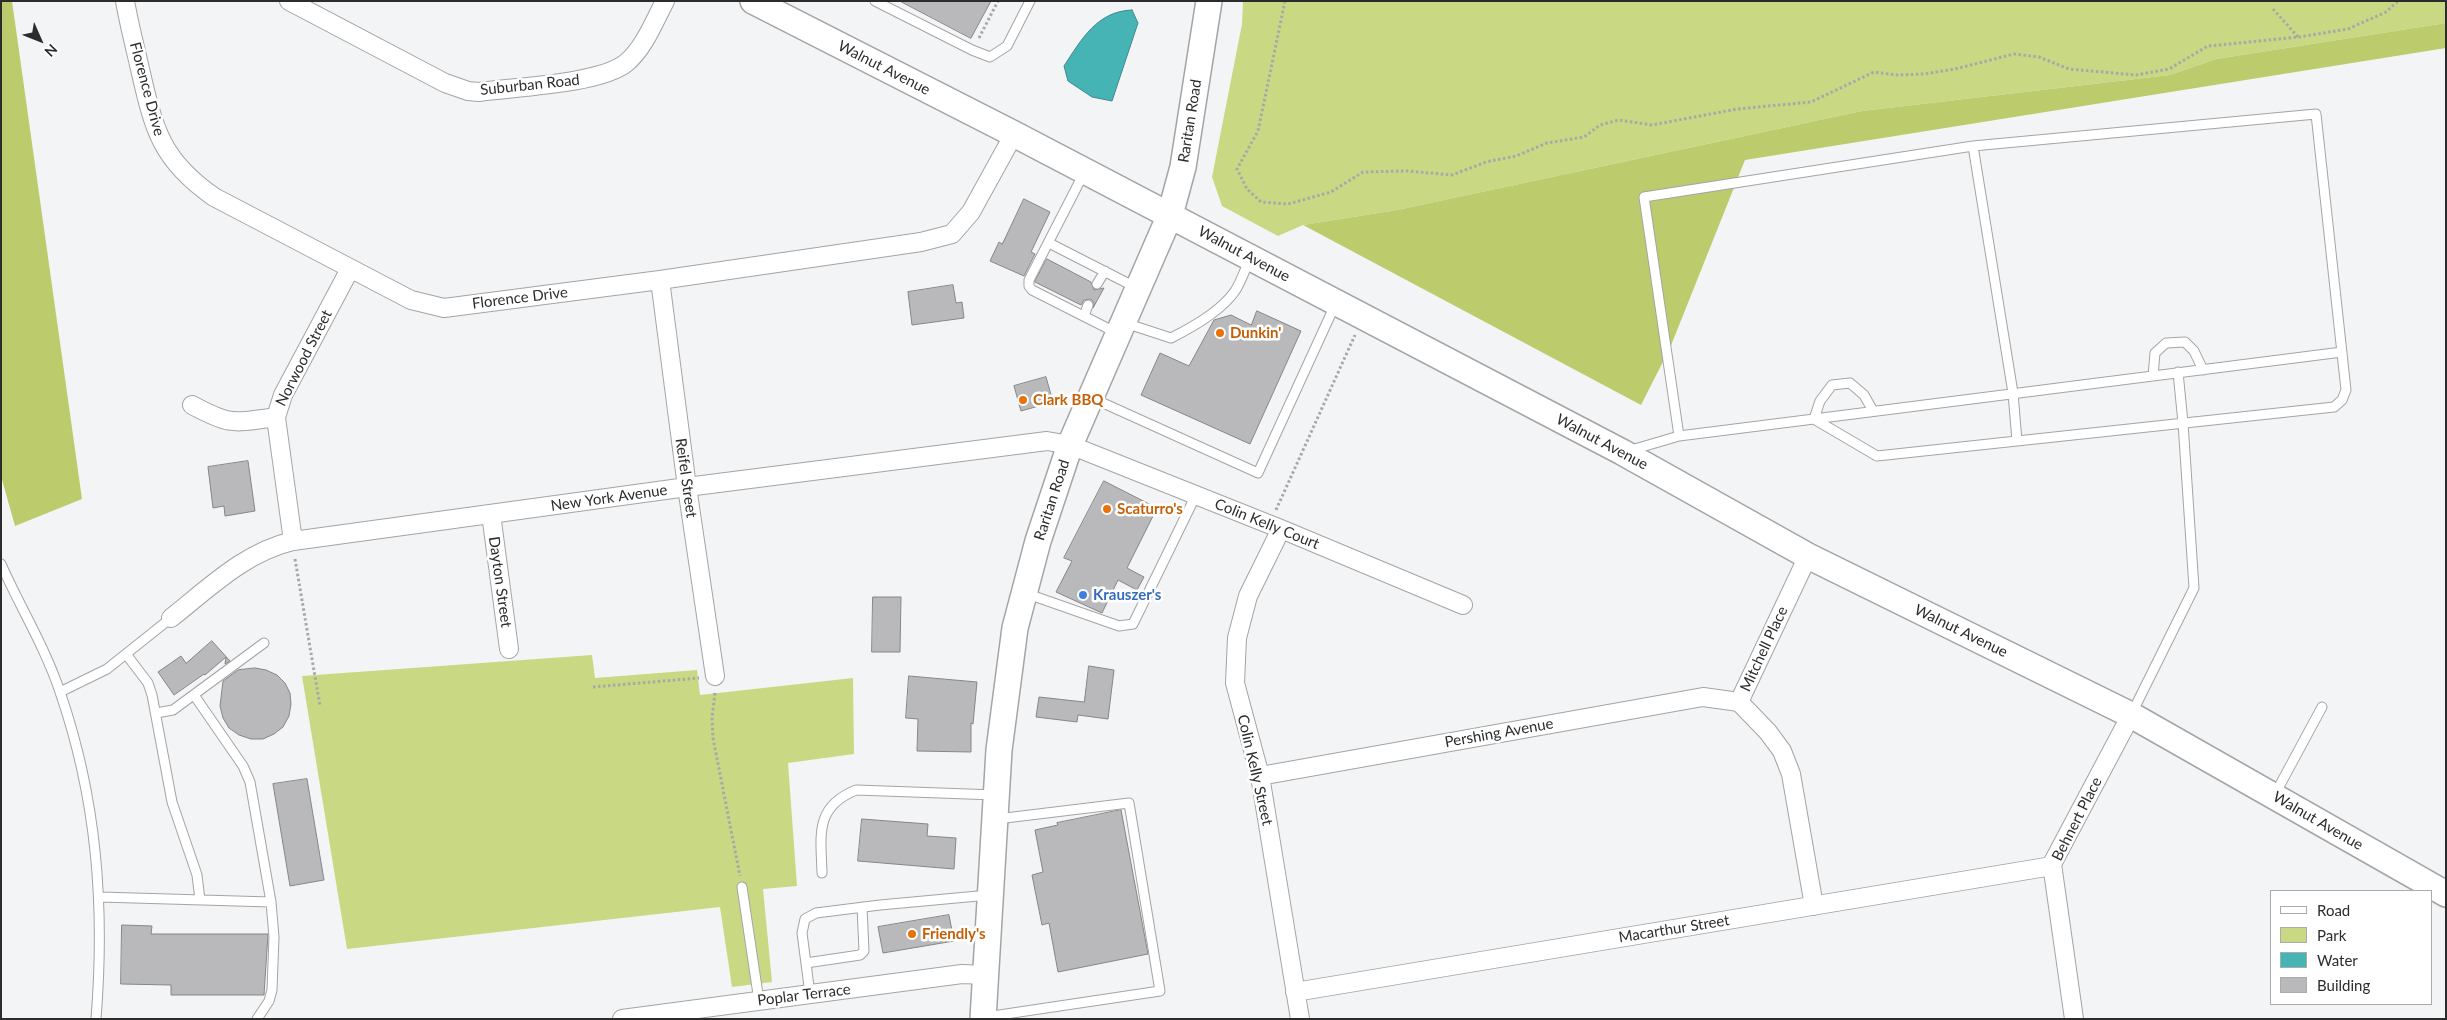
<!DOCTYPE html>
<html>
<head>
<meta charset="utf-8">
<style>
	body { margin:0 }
	#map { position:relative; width:2447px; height:1020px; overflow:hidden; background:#f3f4f6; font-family:Lato,sans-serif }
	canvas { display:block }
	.frame { position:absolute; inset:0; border:2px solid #2c2c2d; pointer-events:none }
	.legend { position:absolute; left:2270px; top:890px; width:162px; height:115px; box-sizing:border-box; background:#fff; border:1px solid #ababab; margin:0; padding:6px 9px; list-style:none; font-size:15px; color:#2c2c2d }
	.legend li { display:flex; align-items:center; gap:10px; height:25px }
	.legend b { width:25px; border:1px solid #ababab }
	.north { position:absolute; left:15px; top:15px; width:50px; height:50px; -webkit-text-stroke:4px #fff; paint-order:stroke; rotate:134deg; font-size:14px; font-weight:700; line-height:20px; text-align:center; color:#2c2c2d }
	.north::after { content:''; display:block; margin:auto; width:18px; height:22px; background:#2c2c2d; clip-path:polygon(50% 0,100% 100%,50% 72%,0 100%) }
</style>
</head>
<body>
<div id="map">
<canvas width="2447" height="1020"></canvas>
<div class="frame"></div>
<ul class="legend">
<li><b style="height:6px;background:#fff"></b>Road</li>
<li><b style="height:14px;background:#c9d882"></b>Park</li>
<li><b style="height:14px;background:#46b3b4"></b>Water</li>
<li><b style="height:14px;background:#b9b9bb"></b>Building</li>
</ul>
<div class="north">N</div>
</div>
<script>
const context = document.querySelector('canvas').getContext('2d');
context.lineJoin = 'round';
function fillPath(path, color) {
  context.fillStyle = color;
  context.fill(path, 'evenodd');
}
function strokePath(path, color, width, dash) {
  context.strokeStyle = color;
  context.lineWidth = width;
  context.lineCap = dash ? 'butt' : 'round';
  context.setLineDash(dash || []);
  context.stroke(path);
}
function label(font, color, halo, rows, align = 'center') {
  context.font = font + ' Lato,sans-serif';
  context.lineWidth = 5;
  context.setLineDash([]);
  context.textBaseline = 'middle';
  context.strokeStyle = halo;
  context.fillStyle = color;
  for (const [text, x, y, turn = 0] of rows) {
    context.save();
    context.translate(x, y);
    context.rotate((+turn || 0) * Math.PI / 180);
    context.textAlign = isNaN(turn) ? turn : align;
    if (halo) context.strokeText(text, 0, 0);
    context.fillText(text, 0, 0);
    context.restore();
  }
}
fillPath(new Path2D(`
	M 1243,1 L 2446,1 L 2446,23 L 2216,59 L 2170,75 L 1862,111 L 1397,210 L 1303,225 L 1278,236 L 1222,206 L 1212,177 L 1242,24 Z
	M 592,655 L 595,678 L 697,670 L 700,695 L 853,678 L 854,754 L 788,763 L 797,886 L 763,889 L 772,982 L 732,987 L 720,907 L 347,949 L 302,676 Z`), '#c9d882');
fillPath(new Path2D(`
	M 1,1 L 12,1 L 82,499 L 15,526 L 1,476 Z
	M 2446,23 L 2446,48 L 1745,160 L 1670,348 L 1641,405 L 1303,225 L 1397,210 L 1862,111 L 2170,75 L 2216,59 Z`), '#bccc6c');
const water = new Path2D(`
	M 1132,10 L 1138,23 L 1112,101 L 1092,97 L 1068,81 L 1064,66 C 1081,40 1097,11 1132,10 Z`);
fillPath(water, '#46b3b4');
strokePath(water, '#3e8a8c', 1);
const building = new Path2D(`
	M 900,1 L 991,1 L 971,38 Z
	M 1024,199 L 1050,212 L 1031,252 L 1035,254 L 1024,276 L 990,261 L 999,242 L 1002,244 Z
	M 1047,259 L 1091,282 L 1094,290 L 1104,288 L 1093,308 L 1094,303 L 1091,299 L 1084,300 L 1081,305 L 1035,282 Z
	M 953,285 L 956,303 L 962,302 L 964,318 L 912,325 L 908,292 Z
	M 1257,311 L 1301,331 L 1250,444 L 1141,395 L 1160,353 L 1189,366 L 1214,320 L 1231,315 L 1251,325 Z
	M 1046,377 L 1053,402 L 1021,411 L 1014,386 Z
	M 248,461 L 255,511 L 225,516 L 224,506 L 213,508 L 208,467 Z
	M 1104,481 L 1157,508 L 1127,568 L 1144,577 L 1137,590 L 1118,580 L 1102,613 L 1056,592 L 1072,561 L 1064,558 Z
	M 873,597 L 901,597 L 900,652 L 872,652 Z
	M 212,641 L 230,661 L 225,664 L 226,657 L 205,675 L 204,674 L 174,695 L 158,672 L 181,656 L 186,663 Z
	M 1089,666 L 1114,670 L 1108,719 L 1078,715 L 1077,722 L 1036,717 L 1039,697 L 1084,702 Z
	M 255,668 L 266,670 L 277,675 L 285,683 L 290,693 L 291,704 L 289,716 L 283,727 L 274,734 L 263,739 L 251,739 L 239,735 L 229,728 L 223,718 L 220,706 L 223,681 L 238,670 Z
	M 909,676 L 977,682 L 973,724 L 971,723 L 971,752 L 917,751 L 918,719 L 906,718 Z
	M 307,779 L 324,880 L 290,886 L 273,784 Z
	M 1121,810 L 1148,954 L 1058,972 L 1049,923 L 1042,925 L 1032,875 L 1043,872 L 1035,830 L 1058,825 L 1057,823 Z
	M 862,819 L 928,824 L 927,836 L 956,838 L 954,869 L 858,861 Z
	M 949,915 L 954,941 L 883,953 L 878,927 Z
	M 122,925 L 152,926 L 151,934 L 268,934 L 264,995 L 171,995 L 171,985 L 121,984 Z`);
fillPath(building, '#b9b9bb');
strokePath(building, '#858688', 1);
const lane = new Path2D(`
	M 875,1 L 972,50 L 990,57 L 1007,46 L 1030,1
	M 1973,146 L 2013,393 L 2017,441
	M 1084,173 L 1029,280 L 1029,286 L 1032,290 L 1117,333
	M 1049,243 L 1137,288
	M 1097,284 L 1105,271
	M 1084,316 L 1088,305
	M 1125,323 L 1171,338 C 1191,328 1222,310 1235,291 C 1241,282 1245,269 1250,259
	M 2153,376 L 2155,353 L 2166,343 L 2185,342 L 2194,351 L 2203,370
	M 1092,398 L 1258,473 L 1335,305
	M 1873,411 L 1864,395 L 1850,383 L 1832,385 L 1820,401 L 1814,419 L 2342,352
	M 1628,451 L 1679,436 L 1814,419 L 1877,456 L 2334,407 L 2342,400 L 2346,390 L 2316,114 L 1973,146 L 1644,197 L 1679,436
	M 1,564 C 20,607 45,647 60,692 C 97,799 105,906 96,1019
	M 1025,593 L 1119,626 L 1133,624 L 1196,495
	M 126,654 L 148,683 L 152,695 L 172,802 L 197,875 L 200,900
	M 60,692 L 107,669 L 171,618
	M 194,695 L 243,766 L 250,782 L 271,902 L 274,937 L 272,990 L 269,1001 L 257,1019
	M 156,713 L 173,710 L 264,643
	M 2131,715 L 2194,588 L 2183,423 L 2178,372
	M 2274,796 L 2322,707
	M 822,873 C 821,836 814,807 856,790 L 996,795
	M 742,887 L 759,1001
	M 100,897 L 271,902
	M 806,963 L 860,955 L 864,951 L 862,907
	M 810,994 L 802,933 L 805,919 L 816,913 L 880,905 L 989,895
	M 986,1017 L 1160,991 L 1129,803 L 997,819`);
const street = new Path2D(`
	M 125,1 C 129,24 135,47 140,69 C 154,130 161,160 214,197 L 411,300 L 444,308 L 660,280 L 921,242 L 952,234 L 971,212 L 1014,134
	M 289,1 L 445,83 L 468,91 L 479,92 C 515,87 600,84 626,63 C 644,48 654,22 665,1
	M 660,280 L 687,487 L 715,676
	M 192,405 C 231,426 233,423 276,417
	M 491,514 L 509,649
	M 1281,529 L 1248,596 L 1237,638 L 1235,683 L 1260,776 L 1300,1019
	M 293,541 L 277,425 L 276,417 L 283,395 L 350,269
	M 171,618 C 209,588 245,552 293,541 L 687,487 L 1047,441 L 1070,445 L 1281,529 L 1463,605
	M 1739,702 L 1768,732 L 1782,751 L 1791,774 L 1814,906
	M 1739,702 L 1808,556
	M 1260,776 L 1703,697 L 1739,702
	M 1295,992 L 2052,866
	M 622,1019 L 962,974 L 985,975
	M 2074,1019 L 2052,864 L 2131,715`);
const secondary = new Path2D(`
	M 753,1 L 1014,134 L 1622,452 L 1808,556 L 2131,715 L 2446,894
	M 983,1019 L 999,750 L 1015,628 L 1038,541 L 1070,445 L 1170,215 L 1183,167 L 1209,1`);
strokePath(lane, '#a3a4a6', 11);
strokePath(street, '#a3a4a6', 20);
strokePath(secondary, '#a3a4a6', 28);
strokePath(new Path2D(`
	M 1285,1 L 1258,131 L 1237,169 L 1247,189 L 1261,202 L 1288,204 L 1331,192 L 1363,172 L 1407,171 L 1452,175 L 1486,162 L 1516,156 L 1547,143 L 1584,137 L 1600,125 L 1619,120 L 1652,125 L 1737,109 L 1811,102 L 1874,72 L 1896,75 L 1924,74 L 1955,69 L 2014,54 L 2039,57 L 2069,69 L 2136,75 L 2169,69 L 2208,46 L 2299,37 L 2348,29 L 2386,12 L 2398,1
	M 2273,9 L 2298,37
	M 979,38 L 998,1
	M 1276,510 L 1355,335
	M 295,559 L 320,706
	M 593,687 L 699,678
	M 715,693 L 712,718 L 713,738 L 740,876`), '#a8a8aa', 3, [2.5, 2.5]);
strokePath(lane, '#fff', 9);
strokePath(street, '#fff', 18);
strokePath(secondary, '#fff', 25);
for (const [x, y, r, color] of [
	[1220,333,5,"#e8710a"],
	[1023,400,5,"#e8710a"],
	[1107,509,5,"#e8710a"],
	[1083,595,5,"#3f7fe0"],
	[912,934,5,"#e8710a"]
]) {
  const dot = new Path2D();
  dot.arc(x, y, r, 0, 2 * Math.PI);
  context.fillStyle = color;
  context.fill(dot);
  strokePath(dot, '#fff', 2);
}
label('15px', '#2c2c2d', '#fff', [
	["Walnut Avenue",884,68,27],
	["Suburban Road",530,85,-6],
	["Florence Drive",147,89,75],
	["Raritan Road",1190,121,-81],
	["Walnut Avenue",1244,254,28],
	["Florence Drive",520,298,-7],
	["Norwood Street",304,358,-63],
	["Walnut Avenue",1602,442,28],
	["Reifel Street",686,478,82],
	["New York Avenue",609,498,-8],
	["Raritan Road",1052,500,-72],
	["Colin Kelly Court",1267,524,22],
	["Dayton Street",500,582,82],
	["Walnut Avenue",1961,631,26],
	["Mitchell Place",1764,649,-65],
	["Pershing Avenue",1499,733,-10],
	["Colin Kelly Street",1255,770,77],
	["Behnert Place",2077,819,-63],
	["Walnut Avenue",2318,821,30],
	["Macarthur Street",1674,929,-9],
	["Poplar Terrace",804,995,-7]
]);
label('bold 15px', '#c56008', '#fff', [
	["Dunkin'",1230,333],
	["Clark BBQ",1033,400],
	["Scaturro's",1117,509],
	["Friendly's",922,934]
], 'left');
label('bold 15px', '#366cbe', '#fff', [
	["Krauszer's",1093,595]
], 'left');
</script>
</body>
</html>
